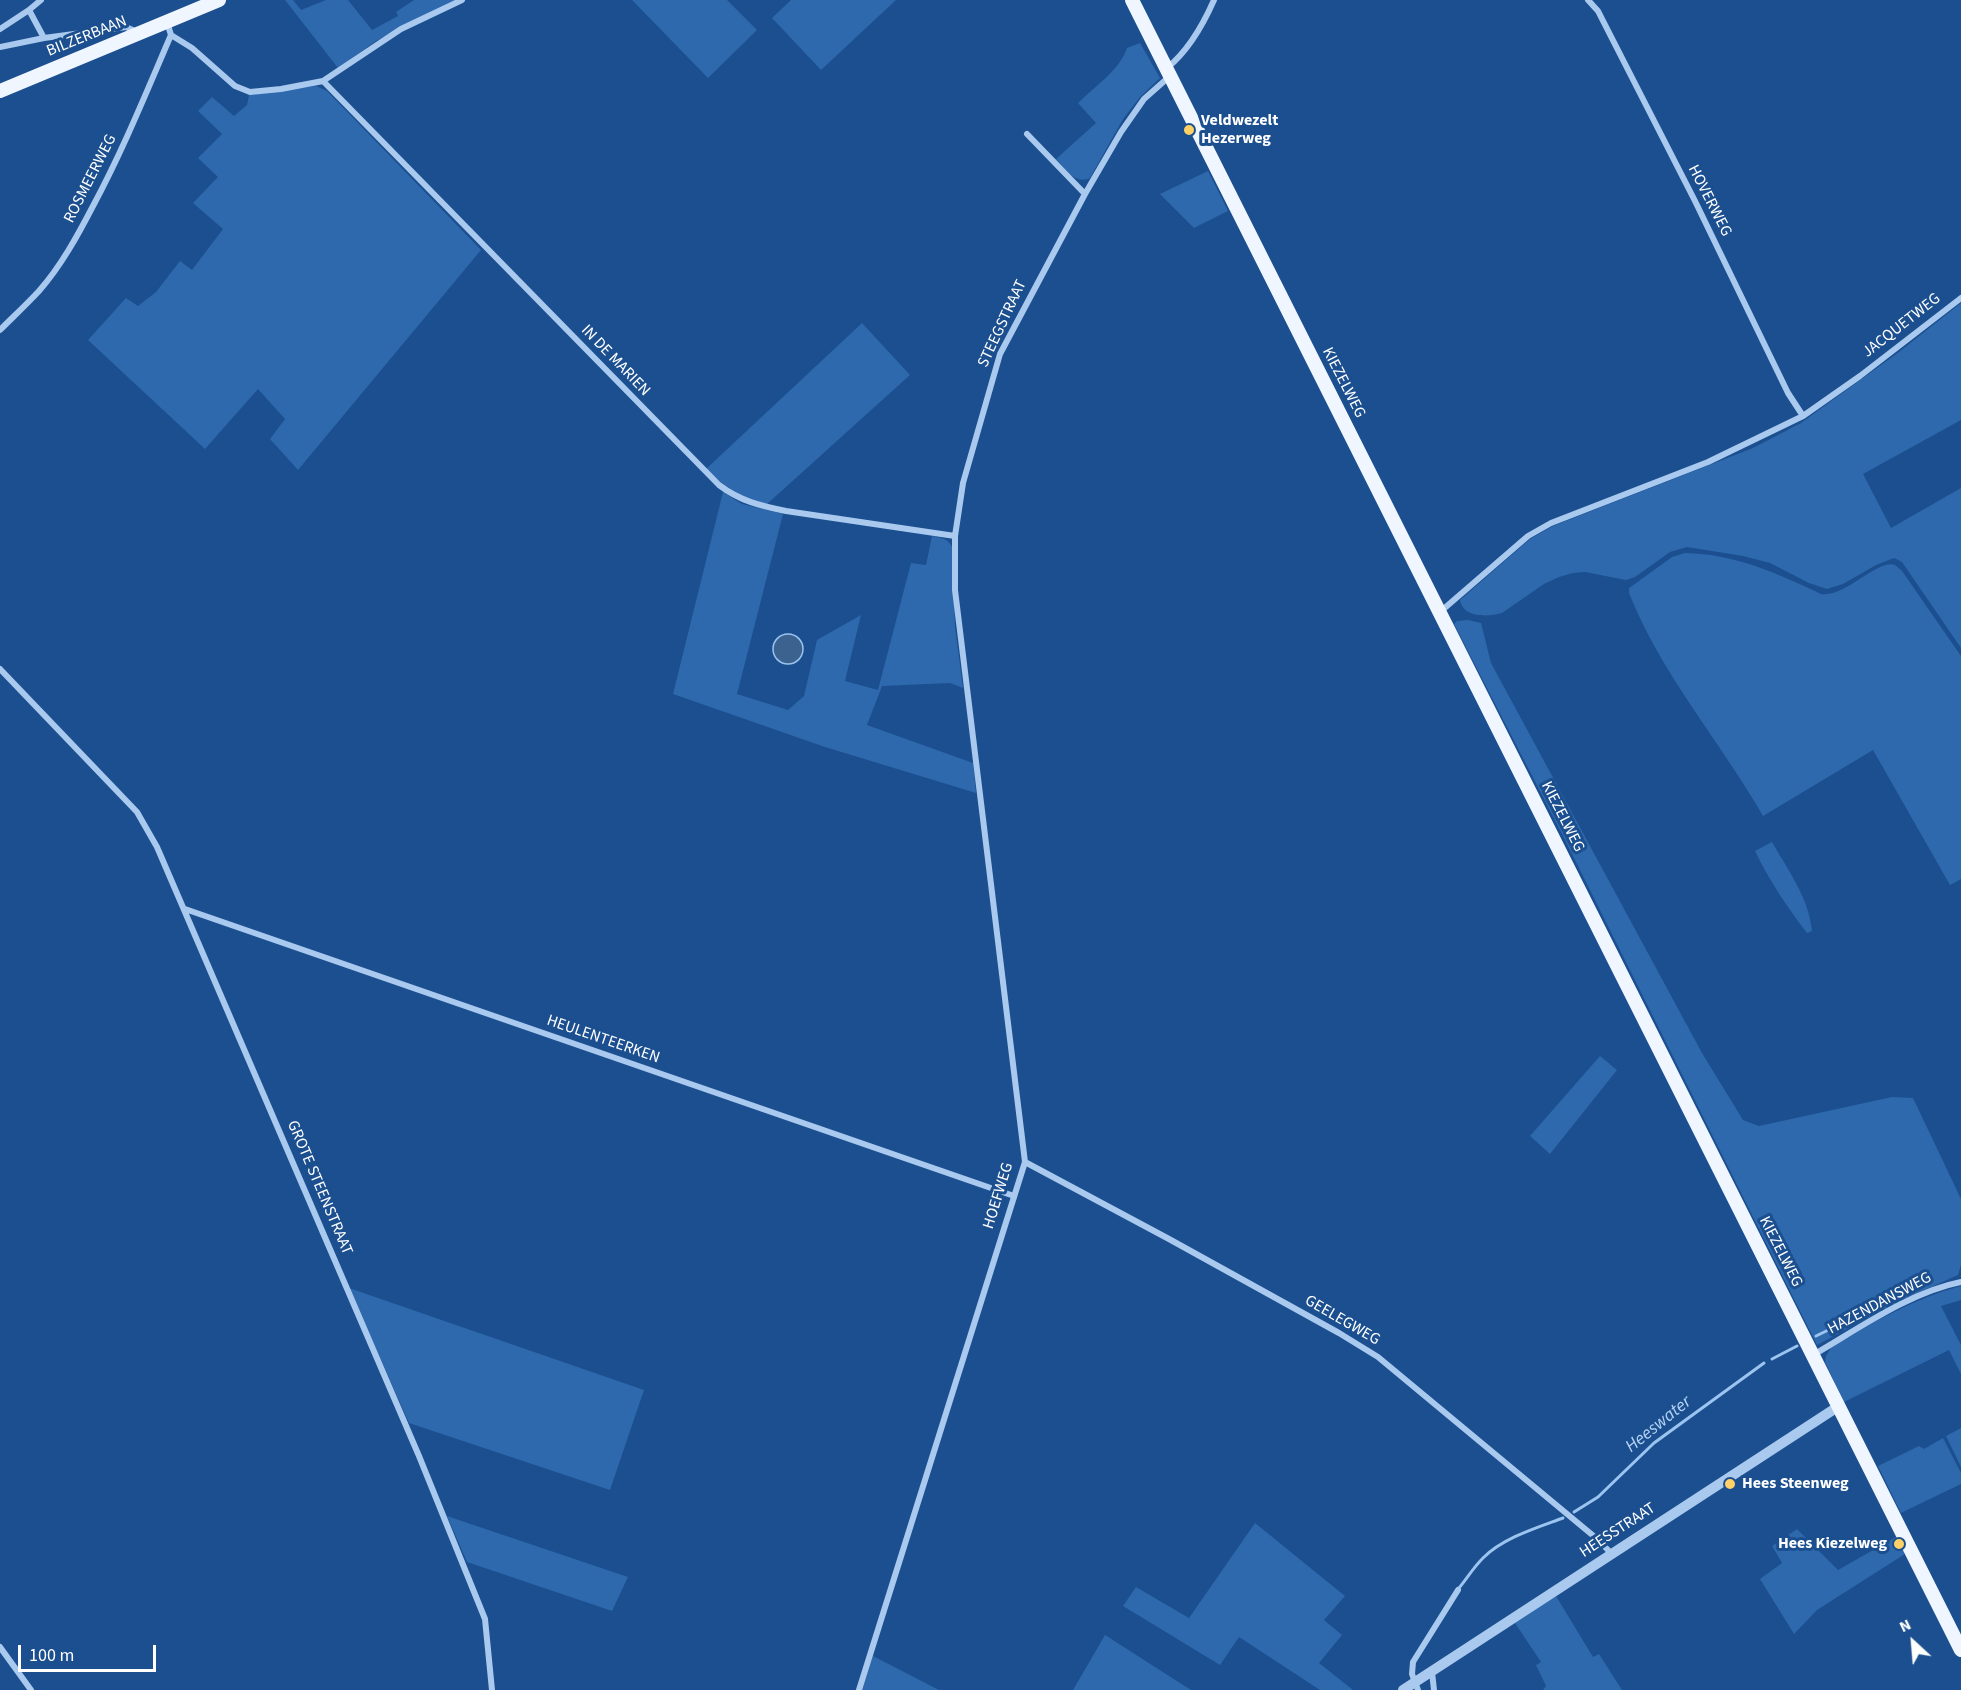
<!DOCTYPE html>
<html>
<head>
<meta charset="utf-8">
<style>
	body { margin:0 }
	#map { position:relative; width:1961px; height:1690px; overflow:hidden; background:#1b4f8f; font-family:"Source Sans 3",sans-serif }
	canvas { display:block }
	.north { position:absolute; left:1883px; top:1612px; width:60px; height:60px; -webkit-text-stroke:4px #1b4f8f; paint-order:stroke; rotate:334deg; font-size:16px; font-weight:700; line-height:24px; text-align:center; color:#fff }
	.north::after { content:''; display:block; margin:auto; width:21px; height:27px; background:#fff; clip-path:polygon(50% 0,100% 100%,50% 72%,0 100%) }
	.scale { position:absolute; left:18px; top:1645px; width:138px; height:27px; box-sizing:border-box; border:3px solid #fff; border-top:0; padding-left:8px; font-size:18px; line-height:21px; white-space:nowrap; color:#fff; -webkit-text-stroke:4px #1b4f8f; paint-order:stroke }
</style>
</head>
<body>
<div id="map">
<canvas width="1961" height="1690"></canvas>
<div class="north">N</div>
<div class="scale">100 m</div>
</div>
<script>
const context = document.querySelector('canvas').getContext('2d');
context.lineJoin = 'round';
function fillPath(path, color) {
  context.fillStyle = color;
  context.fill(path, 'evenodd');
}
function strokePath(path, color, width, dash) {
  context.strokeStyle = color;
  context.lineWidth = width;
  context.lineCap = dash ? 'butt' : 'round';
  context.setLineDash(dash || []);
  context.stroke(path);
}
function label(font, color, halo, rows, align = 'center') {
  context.font = font + ' "Source Sans 3",sans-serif';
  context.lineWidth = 6;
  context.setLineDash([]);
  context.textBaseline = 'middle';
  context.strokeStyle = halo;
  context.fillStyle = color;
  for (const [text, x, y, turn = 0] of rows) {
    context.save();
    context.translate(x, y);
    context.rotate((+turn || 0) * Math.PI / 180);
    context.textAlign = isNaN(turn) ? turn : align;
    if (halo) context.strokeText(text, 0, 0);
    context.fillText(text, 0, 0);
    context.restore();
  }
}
fillPath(new Path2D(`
	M 285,0 L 293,0 L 301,10 L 326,0 L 348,0 L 372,30 L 398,16 L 396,12 L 414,0 L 456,0 L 376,41 L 338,68 Z
	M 632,0 L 727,0 L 757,30 L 708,78 Z
	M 791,0 L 896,0 L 821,70 L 772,18 Z
	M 1140,43 L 1160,78 L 1140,97 L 1123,119 L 1090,178 C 1075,185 1066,169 1056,159 L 1096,123 L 1078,103 C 1094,87 1120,70 1127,48 Z
	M 316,86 L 327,91 L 481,250 L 298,470 L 270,439 L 285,419 L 258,389 L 205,449 L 88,340 L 126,298 L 138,306 L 156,292 L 180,261 L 192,270 L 223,229 L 193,203 L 218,177 L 198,158 L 222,134 L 198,111 L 212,97 L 234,116 L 247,105 L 249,95 Z
	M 1208,171 L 1228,211 L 1194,228 L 1160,194 Z
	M 1961,303 L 1961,420 L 1863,474 L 1891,528 L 1961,488 L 1961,648 L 1902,562 L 1894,558 L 1876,565 L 1843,584 L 1827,589 L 1809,583 L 1770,563 L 1743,556 L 1687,547 L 1670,552 L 1635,577 L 1626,580 L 1585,572 L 1573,573 L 1559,577 L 1544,584 L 1502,613 C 1488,617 1463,618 1460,600 L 1530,539 L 1553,526 L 1753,448 L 1801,423 L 1899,352 Z
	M 862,323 L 910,375 L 766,505 C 742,498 724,487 706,469 Z
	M 723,492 L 742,504 L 783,514 L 737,694 L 788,710 L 804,696 L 817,640 L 861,615 L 845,681 L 878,690 L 911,563 L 926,565 L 932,536 C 941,538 948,538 952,547 L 955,627 L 963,688 L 950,683 L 882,686 L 867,725 L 973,763 L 976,793 L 825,747 L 673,694 Z
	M 1685,553 C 1735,554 1777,573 1821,594 C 1845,598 1877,559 1895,565 C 1896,566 1901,570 1902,571 L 1961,656 L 1961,879 L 1950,885 L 1873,750 L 1763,816 C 1720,741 1661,674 1629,593 L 1629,588 L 1632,586 L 1672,557 Z
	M 1468,620 L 1481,623 L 1491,663 L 1702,1053 L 1743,1120 L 1759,1126 L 1892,1097 L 1913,1098 L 1961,1199 L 1961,1265 L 1958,1275 L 1898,1302 L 1817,1345 L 1562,834 L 1454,624 L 1457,621 Z
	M 1772,842 C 1788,870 1809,898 1812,931 L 1807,933 C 1787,907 1769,880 1755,851 Z
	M 1600,1056 L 1617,1070 L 1550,1154 L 1530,1136 Z
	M 1961,1286 L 1961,1300 L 1941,1306 L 1961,1345 L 1961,1374 L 1949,1350 L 1844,1402 L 1825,1362 L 1826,1356 L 1831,1348 C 1871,1323 1915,1298 1961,1286 Z
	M 349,1288 L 644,1390 L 610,1490 L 409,1423 Z
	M 1961,1428 L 1961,1467 L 1946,1436 Z
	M 1943,1438 L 1961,1473 L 1961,1484 L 1901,1513 L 1878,1466 L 1919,1446 L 1924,1449 Z
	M 447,1516 L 628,1577 L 612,1611 L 467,1562 Z
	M 1255,1523 L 1345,1596 L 1324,1620 L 1342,1635 L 1319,1663 L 1353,1690 L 1320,1690 L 1239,1637 L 1220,1665 L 1123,1606 L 1136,1587 L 1189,1618 Z
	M 1797,1529 L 1838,1570 L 1896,1537 L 1905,1554 L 1817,1610 L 1794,1634 L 1760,1579 L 1782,1563 L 1772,1546 Z
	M 1556,1596 L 1593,1657 L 1599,1654 L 1622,1690 L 1543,1690 L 1546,1686 L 1536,1665 L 1541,1662 L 1515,1623 Z
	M 1105,1635 L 1191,1690 L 1073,1690 Z
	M 873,1656 L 939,1690 L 862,1690 Z`), '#2e69ad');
const water = new Path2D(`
	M773 649a15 15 0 1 1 30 0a15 15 0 1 1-30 0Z`);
fillPath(water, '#3c6290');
strokePath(water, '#9cc4f0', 1.5);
strokePath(new Path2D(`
	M 1816,1336 L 1915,1288
	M 1772,1359 L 1797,1346
	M 1574,1512 L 1598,1497 L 1654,1443 L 1764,1363
	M 1459,1588 C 1467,1578 1474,1567 1483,1558 C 1503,1538 1536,1528 1563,1518`), '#9cc4f0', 3);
strokePath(new Path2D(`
	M 1588,0 L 1598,11 L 1695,201 L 1788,393 L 1803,416
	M 29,10 L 44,38 L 126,27 L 137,32
	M 0,29 L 29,10 L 41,0
	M 171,35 L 192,48 L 235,86 L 250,92 L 281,89 L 323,81 L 401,29 L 462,0
	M 0,47 L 44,38
	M 1167,68 C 1188,51 1203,25 1214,0
	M 323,81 L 719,485 C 740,501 761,506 786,511 L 955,536
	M 1027,134 L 1085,194
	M 0,330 C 13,317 27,304 39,291 C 61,266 78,235 93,206 C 123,150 146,93 171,35 L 167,22
	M 1440,612 L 1528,536 L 1551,523 L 1708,462 L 1803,416 L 1860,376 L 1961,298
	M 0,669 L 137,812 L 157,847 L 419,1456 L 485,1619 L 492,1690
	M 185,909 L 1014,1196
	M 1025,1162 L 1169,1239 L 1339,1333 L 1378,1357 L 1596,1538 L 1611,1553
	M 1813,1355 C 1858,1329 1910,1292 1961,1282
	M 0,1647 L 31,1690
	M 1432,1672 L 1434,1690
	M 859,1690 L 1025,1162 L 955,590 L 955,536 L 963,483 L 1000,354 L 1085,194 L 1121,132 L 1144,99 L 1170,76
	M 1418,1690 L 1412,1674 L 1413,1662 L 1458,1590`), '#a9c9ee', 6);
strokePath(new Path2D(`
	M 1403,1690 L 1839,1406`), '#a9c9ee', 10);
strokePath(new Path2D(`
	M 1132,0 L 1961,1650
	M 0,91 L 219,0`), '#f0f6ff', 14);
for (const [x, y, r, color] of [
	[1189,130,6,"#ffd166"],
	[1730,1484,6,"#ffd166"],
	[1899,1544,6,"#ffd166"]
]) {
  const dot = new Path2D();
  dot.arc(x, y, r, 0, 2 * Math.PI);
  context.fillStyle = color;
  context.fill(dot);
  strokePath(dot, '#1b4f8f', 2);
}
label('16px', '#fff', '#1b4f8f', [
	["BILZERBAAN",87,37,-22],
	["ROSMEERWEG",91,179,-63],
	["HOVERWEG",1709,201,63],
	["STEEGSTRAAT",1003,324,-65],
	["JACQUETWEG",1902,326,-38],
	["IN DE MARIEN",615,361,46],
	["KIEZELWEG",1343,383,63],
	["KIEZELWEG",1562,817,63],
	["HEULENTEERKEN",603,1040,19],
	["GROTE STEENSTRAAT",319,1188,67],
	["HOEFWEG",999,1196,-73],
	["KIEZELWEG",1780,1252,63],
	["HAZENDANSWEG",1880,1304,-28],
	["GEELEGWEG",1342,1321,30],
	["HEESSTRAAT",1618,1531,-33]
]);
label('bold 16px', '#fff', '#1b4f8f', [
	["Veldwezelt",1201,121],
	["Hezerweg",1201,139],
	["Hees Steenweg",1742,1484],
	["Hees Kiezelweg",1887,1544,"right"]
], 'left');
label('italic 18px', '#b5d3f5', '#1b4f8f', [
	["Heeswater",1659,1425,-39]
]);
</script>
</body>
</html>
